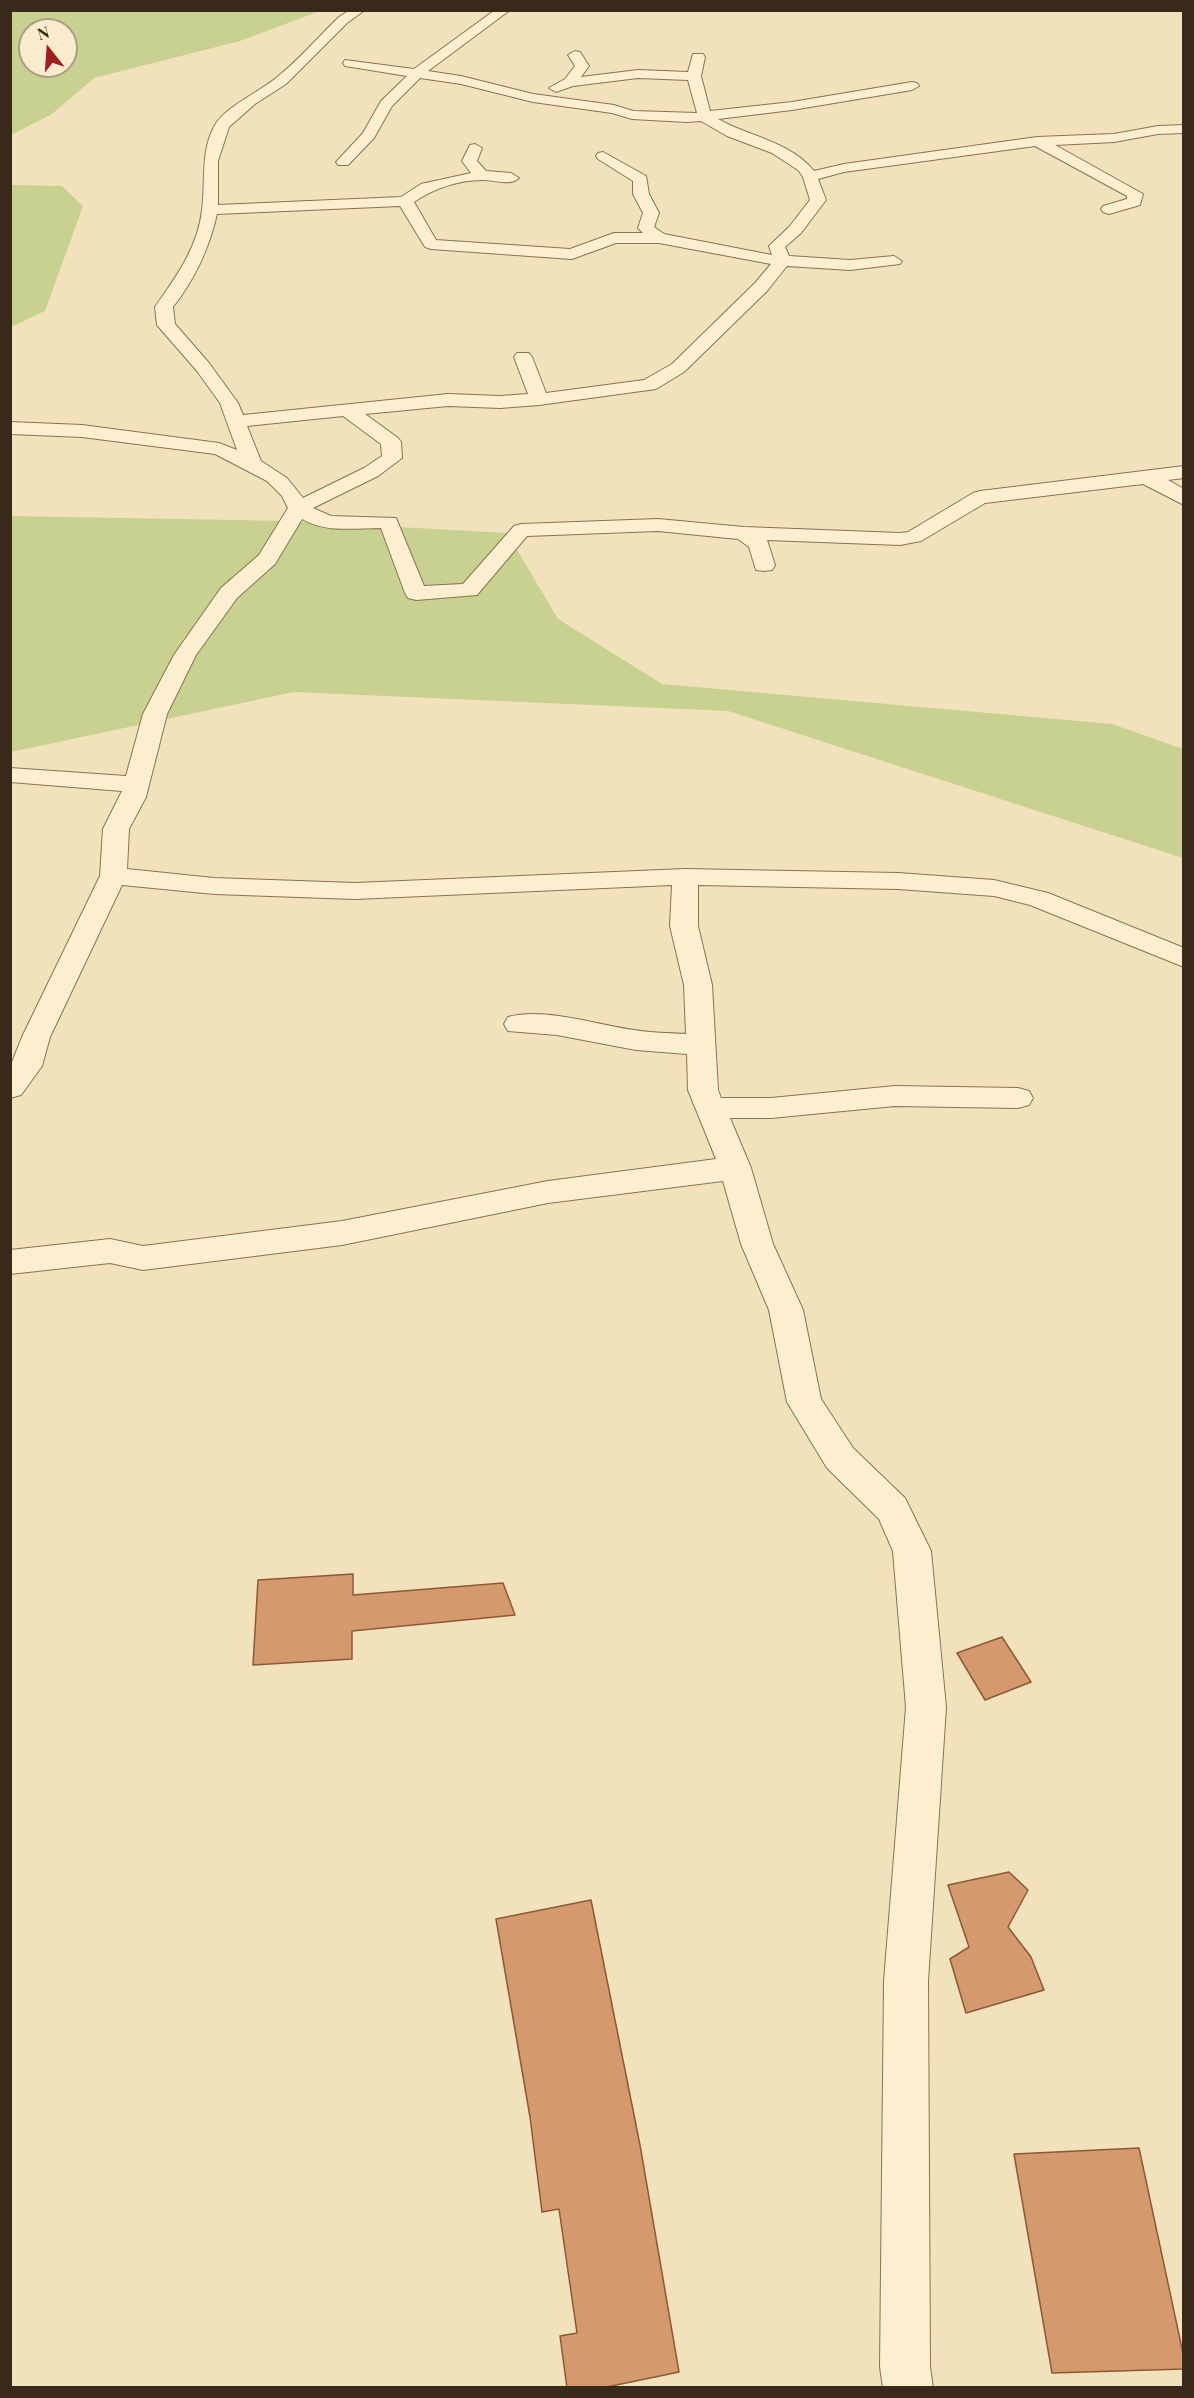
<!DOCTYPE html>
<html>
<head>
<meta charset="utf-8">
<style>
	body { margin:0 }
	#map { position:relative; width:1194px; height:2398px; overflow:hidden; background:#f2e2bb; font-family:"Playfair Display",serif }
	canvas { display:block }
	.frame { position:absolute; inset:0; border:12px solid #38291a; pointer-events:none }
	.north { position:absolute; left:18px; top:18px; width:60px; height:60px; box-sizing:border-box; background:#f9eccc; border:2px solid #ac9e85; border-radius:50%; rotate:343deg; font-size:16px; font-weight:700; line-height:24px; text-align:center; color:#38291a }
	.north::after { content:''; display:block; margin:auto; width:21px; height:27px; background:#a01e1e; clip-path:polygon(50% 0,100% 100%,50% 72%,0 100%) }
</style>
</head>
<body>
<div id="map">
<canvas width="1194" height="2398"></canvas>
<div class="frame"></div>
<div class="north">N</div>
</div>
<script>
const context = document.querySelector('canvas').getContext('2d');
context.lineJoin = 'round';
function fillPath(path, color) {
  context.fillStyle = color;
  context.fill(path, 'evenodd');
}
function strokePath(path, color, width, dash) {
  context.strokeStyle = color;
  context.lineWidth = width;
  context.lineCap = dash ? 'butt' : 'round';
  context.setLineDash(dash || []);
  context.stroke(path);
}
fillPath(new Path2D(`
	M 11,10 L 320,10 L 320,11 L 240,41 L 94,78 L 52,114 L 11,135 ZM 30,30 L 66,30 L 66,66 L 30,66 Z
	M 11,185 L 62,186 L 83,206 L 45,311 L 11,327 Z
	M 11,516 L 289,521 L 507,533 L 558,619 L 662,684 L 1112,724 L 1183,749 L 1183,858 L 728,711 L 294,692 L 11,752 Z`), '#c8d18f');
const building = new Path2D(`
	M 353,1574 L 353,1595 L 503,1583 L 515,1615 L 352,1631 L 352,1659 L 253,1665 L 258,1580 Z
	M 1002,1637 L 1031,1682 L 985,1700 L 957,1653 Z
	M 1009,1872 L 1028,1890 L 1008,1927 L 1031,1957 L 1044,1990 L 966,2013 L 950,1959 L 969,1947 L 948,1885 Z
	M 591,1900 L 640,2145 L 679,2372 L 602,2388 L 567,2388 L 560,2336 L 577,2333 L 559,2209 L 542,2212 L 530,2117 L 496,1919 Z
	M 1139,2148 L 1184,2358 L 1184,2369 L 1052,2373 L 1014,2154 Z`);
fillPath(building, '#d4996d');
strokePath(building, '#8c5937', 1.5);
const minor = new Path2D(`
	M 350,10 L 365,10 L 347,23 L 286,84 L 255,104 L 229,127 L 218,161 L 218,205 L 401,197 L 421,184 L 471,173 L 462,161 L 470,145 L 475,144 L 482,148 L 477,161 L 486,171 L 511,173 L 519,178 C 510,187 493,179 482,180 C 458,180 433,189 414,202 L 436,240 L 570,249 L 614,233 L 643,233 L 638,228 L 643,213 L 633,194 L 633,181 L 598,159 L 596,156 L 598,153 L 603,152 L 646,176 L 649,194 L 659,213 L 654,227 L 664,234 L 772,255 L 769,246 L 789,227 L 810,200 L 803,177 L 798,170 L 772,153 L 727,136 L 701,121 L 687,122 L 632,119 L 612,113 L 533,102 L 461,84 L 420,78 L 392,106 L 374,138 L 348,165 L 338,165 L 336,162 L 363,133 L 381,101 L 407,76 L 345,66 L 343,63 L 345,60 L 414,69 L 495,10 L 510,10 L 428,71 L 461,76 L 533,94 L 614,105 L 633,111 L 697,113 L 688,80 L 638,78 L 573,86 L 556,92 L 549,88 L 565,79 L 575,66 L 568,55 L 575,51 L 580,52 L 589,66 L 581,77 L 638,70 L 688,72 L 693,54 L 703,54 L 705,57 L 701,76 L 710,111 L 792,102 L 912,82 L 917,83 L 919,86 L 912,90 L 792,110 L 718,119 C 748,136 791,142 814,171 L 844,164 L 1037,137 L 1114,134 L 1158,126 L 1184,125 L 1184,133 L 1158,134 L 1114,142 L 1055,145 L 1143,194 L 1140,205 L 1109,214 L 1103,212 L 1101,209 L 1103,206 L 1127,199 L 1127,196 L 1035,146 L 844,172 L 818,179 L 826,200 L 801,233 L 785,247 L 789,256 L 850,260 L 894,256 L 902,261 L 900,264 L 850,270 L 787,266 L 767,291 L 684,372 L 656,389 L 539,405 L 500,408 L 448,406 L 365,414 L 398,438 L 401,442 L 402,458 L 378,476 L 313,508 L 331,516 L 396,518 L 424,586 L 463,584 L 514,526 L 521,524 L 658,519 L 744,527 L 900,533 L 908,532 L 973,493 L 980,491 L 1184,466 L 1184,478 L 1168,480 L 1184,489 L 1184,505 L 1143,484 L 985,503 L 921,541 L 900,545 L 767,540 L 775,565 L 772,570 L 764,571 L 756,570 L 749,547 L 738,539 L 658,531 L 527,536 L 477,595 L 416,600 L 408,598 L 405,593 L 381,528 C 355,528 325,533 302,519 L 275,564 L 237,598 L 196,655 L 167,714 L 146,797 L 129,829 L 127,869 L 214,878 L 355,883 L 685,869 L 898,873 L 994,880 L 1048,893 L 1184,948 L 1184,967 L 1030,905 L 994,896 L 898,889 L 698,885 L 698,926 L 712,985 L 718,1090 L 721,1098 L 771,1098 L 895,1086 L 1018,1088 L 1029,1091 L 1033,1098 L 1029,1105 L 1018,1108 L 895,1106 L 771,1118 L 730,1118 L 751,1168 L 773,1244 L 803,1310 L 821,1399 L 853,1448 L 905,1498 L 931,1551 L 946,1707 L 928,1981 L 930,2367 L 933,2388 L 883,2388 L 880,2367 L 884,1981 L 906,1707 L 893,1551 L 879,1519 L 827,1468 L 787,1402 L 769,1310 L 741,1244 L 723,1181 L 548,1203 L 342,1245 L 143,1270 L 110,1263 L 10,1274 L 10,1250 L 110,1239 L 143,1246 L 342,1221 L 548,1181 L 716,1159 L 688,1090 L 687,1054 L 636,1050 L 557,1035 L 508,1031 L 504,1024 L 508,1017 C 545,1007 596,1025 634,1030 C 651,1033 669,1033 686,1034 L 684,985 L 670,926 L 672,885 L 355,899 L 214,894 L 122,885 L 50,1037 L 42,1066 L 21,1095 L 10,1098 L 10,1067 L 22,1037 L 100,876 L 103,829 L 122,791 L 10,782 L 10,768 L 126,776 L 143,714 L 174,655 L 221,588 L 259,555 L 288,508 L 282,496 L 267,481 L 215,454 L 82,437 L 10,434 L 10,422 L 82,425 L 219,443 L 237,450 L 220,403 L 197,371 L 157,325 L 155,307 C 176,277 198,247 202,210 C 206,181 200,151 215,125 C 225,107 261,91 276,78 C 299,60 318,37 339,17 ZM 400,206 L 425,247 L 431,249 L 572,259 L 616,243 L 659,243 L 771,264 L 755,283 L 672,364 L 644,380 L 546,393 L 532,357 L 529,353 L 517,353 L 514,357 L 528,394 L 500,396 L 448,394 L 243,415 L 238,403 L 209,363 L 175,324 L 173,307 C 195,279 209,249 217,214 ZM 343,416 L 381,444 L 382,456 L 364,468 L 303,498 L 287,478 L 261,461 L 247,426 Z`);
strokePath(minor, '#8b7154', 2);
fillPath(minor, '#fcefcf');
</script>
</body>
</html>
